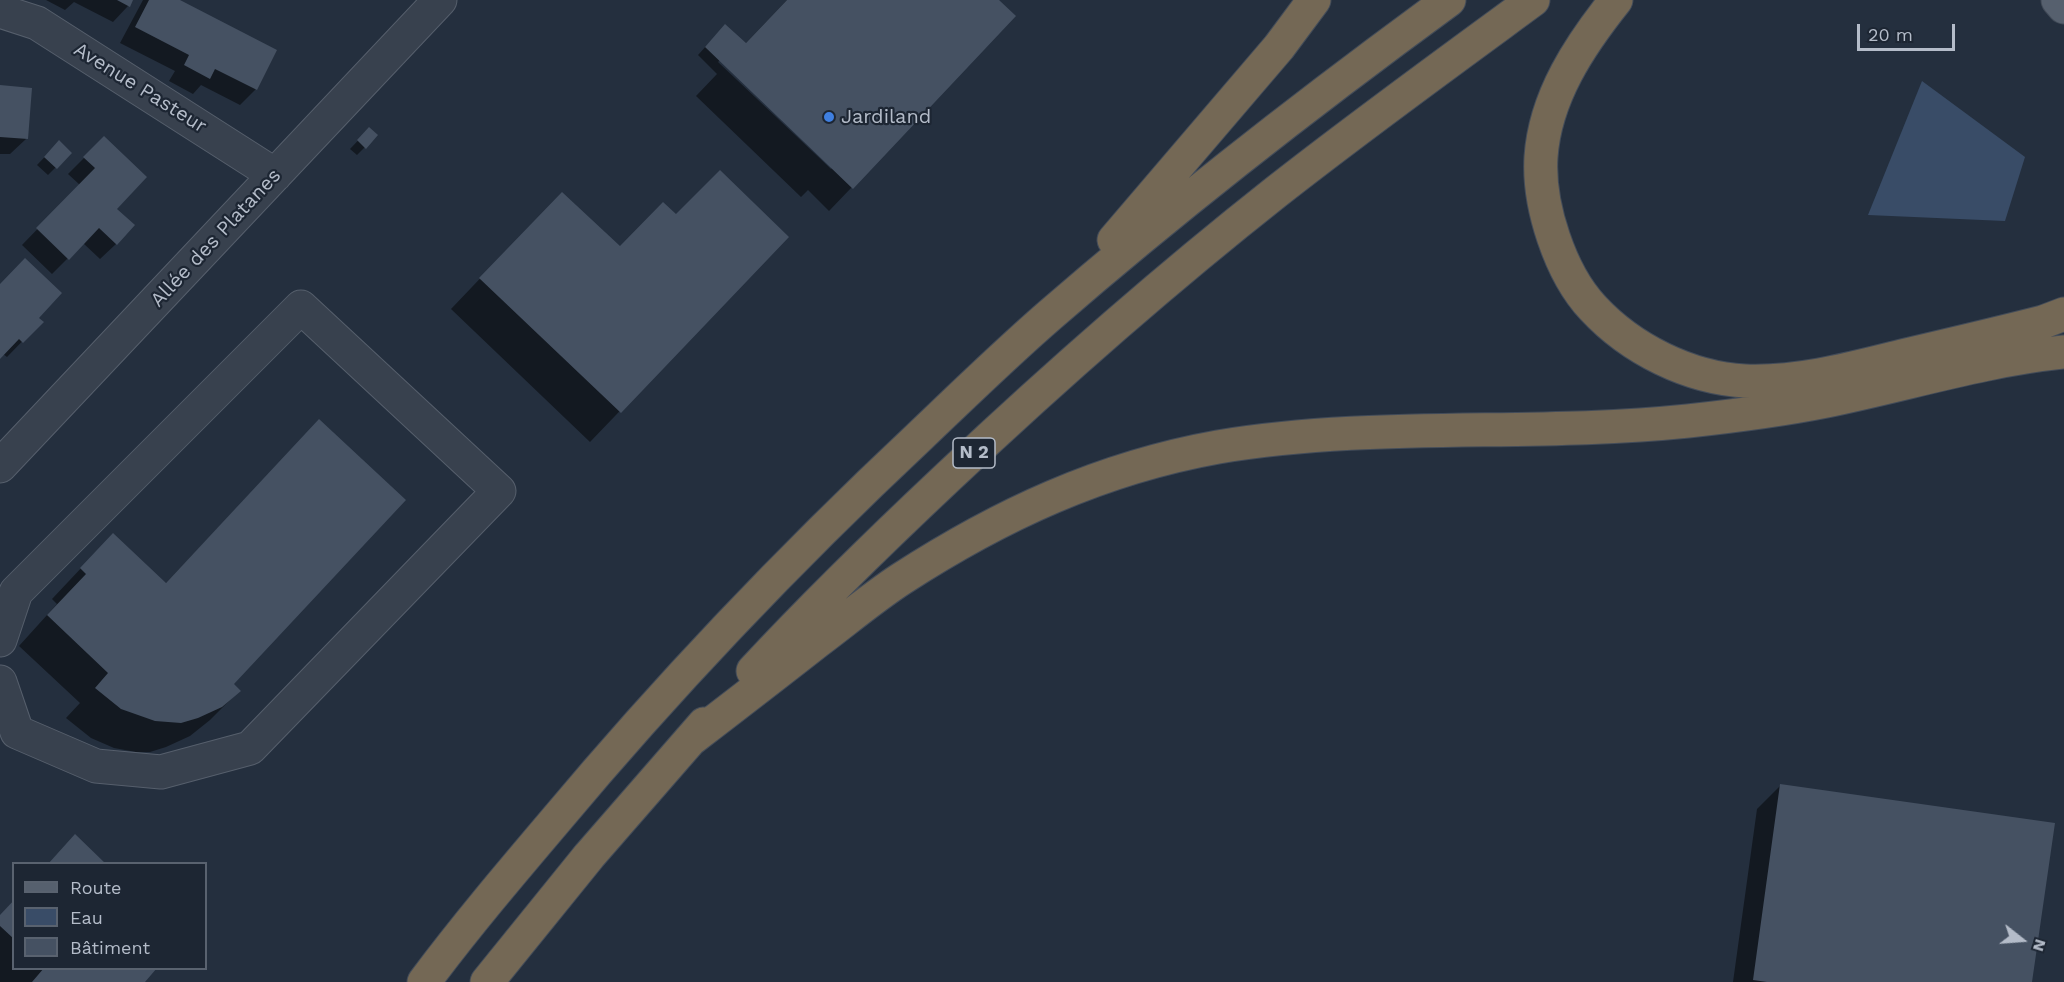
<!DOCTYPE html>
<html>
<head>
<meta charset="utf-8">
<style>
	body { margin:0 }
	#map { position:relative; width:2064px; height:982px; overflow:hidden; background:#242f3e; font-family:"Work Sans",sans-serif }
	canvas { display:block }
	.legend { position:absolute; left:12px; top:862px; width:195px; height:108px; box-sizing:border-box; background:#1d2633; border:2px solid #59626f; margin:0; padding:8px 10px; list-style:none; font-size:18px; color:#b4bcc9 }
	.legend li { display:flex; align-items:center; gap:12px; height:30px }
	.legend b { width:30px; border:2px solid #59626f }
	.north { position:absolute; left:1992px; top:910px; width:60px; height:60px; -webkit-text-stroke:4px #1d2633; paint-order:stroke; rotate:107deg; font-size:16px; font-weight:700; line-height:24px; text-align:center; color:#b4bcc9 }
	.north::after { content:''; display:block; margin:auto; width:21px; height:27px; background:#b4bcc9; clip-path:polygon(50% 0,100% 100%,50% 72%,0 100%) }
	.scale { position:absolute; left:1857px; top:24px; width:98px; height:27px; box-sizing:border-box; border:3px solid #b4bcc9; border-top:0; padding-left:8px; font-size:18px; line-height:21px; white-space:nowrap; color:#b4bcc9; -webkit-text-stroke:4px #1d2633; paint-order:stroke }
</style>
</head>
<body>
<div id="map">
<canvas width="2064" height="982"></canvas>
<ul class="legend">
<li><b style="height:8px;background:#56606e"></b>Route</li>
<li><b style="height:16px;background:#394c67"></b>Eau</li>
<li><b style="height:16px;background:#455162"></b>Bâtiment</li>
</ul>
<div class="north">N</div>
<div class="scale">20 m</div>
</div>
<script>
const context = document.querySelector('canvas').getContext('2d');
context.lineJoin = 'round';
function fillPath(path, color) {
  context.fillStyle = color;
  context.fill(path, 'evenodd');
}
function strokePath(path, color, width, dash) {
  context.strokeStyle = color;
  context.lineWidth = width;
  context.lineCap = dash ? 'butt' : 'round';
  context.setLineDash(dash || []);
  context.stroke(path);
}
function label(font, color, halo, rows, align = 'center') {
  context.font = font + ' "Work Sans",sans-serif';
  context.lineWidth = 4.5;
  context.setLineDash([]);
  context.textBaseline = 'middle';
  context.strokeStyle = halo;
  context.fillStyle = color;
  for (const [text, x, y, turn = 0] of rows) {
    context.save();
    context.translate(x, y);
    context.rotate((+turn || 0) * Math.PI / 180);
    context.textAlign = isNaN(turn) ? turn : align;
    if (halo) context.strokeText(text, 0, 0);
    context.fillText(text, 0, 0);
    context.restore();
  }
}
fillPath(new Path2D(`
	M 1922,81 L 2025,157 L 2005,221 L 1868,215 Z`), '#394c67');
fillPath(new Path2D(`
	M 46,0 L 131,0 L 128,6 L 113,22 L 74,2 L 65,10 Z
	M 143,0 L 177,0 L 275,51 L 256,89 L 240,105 L 201,85 L 193,94 L 169,81 L 175,71 L 120,43 Z
	M 787,0 L 997,0 L 852,187 L 829,211 L 808,190 L 801,197 L 696,96 L 717,74 L 698,55 L 718,33 L 745,44 ZM 720,60 L 833,167 L 831,169 L 718,62 Z
	M 0,86 L 26,139 L 10,154 L 0,154 Z
	M 369,129 L 376,136 L 357,155 L 350,149 Z
	M 104,138 L 115,209 L 116,244 L 100,259 L 83,243 L 52,274 L 22,245 L 80,185 L 68,174 Z
	M 59,142 L 70,153 L 48,175 L 37,165 Z
	M 533,223 L 620,248 L 787,237 L 590,442 L 451,309 Z
	M 0,285 L 41,322 L 7,357 L 3,354 L 0,356 Z
	M 319,421 L 232,684 L 239,691 L 210,720 L 190,736 L 166,747 L 150,752 L 136,752 L 114,748 L 91,738 L 66,718 L 80,703 L 19,646 L 57,604 L 52,599 L 84,565 L 165,584 Z
	M 1781,785 L 2030,982 L 1733,982 L 1757,809 Z
	M 14,900 L 14,968 L 155,968 L 143,982 L 0,982 L 0,916 Z`), '#0007');
fillPath(new Path2D(`
	M 117,0 L 133,0 L 130,7 Z
	M 149,0 L 180,0 L 277,50 L 257,90 L 215,69 L 210,79 L 184,65 L 189,55 L 135,27 Z
	M 787,0 L 999,0 L 1016,16 L 853,189 L 705,47 L 725,24 L 746,43 Z
	M 0,85 L 32,88 L 28,139 L 0,137 Z
	M 369,127 L 378,135 L 366,149 L 357,140 Z
	M 104,136 L 147,177 L 117,209 L 135,225 L 117,245 L 99,228 L 69,260 L 36,228 L 95,168 L 83,157 Z
	M 59,140 L 72,153 L 57,169 L 44,157 Z
	M 720,170 L 789,237 L 621,413 L 479,278 L 562,192 L 620,246 L 663,202 L 676,214 Z
	M 25,258 L 62,293 L 39,318 L 44,322 L 23,343 L 19,339 L 0,359 L 0,284 Z
	M 319,419 L 406,500 L 234,684 L 241,691 L 222,707 L 198,718 L 181,723 L 155,721 L 121,709 L 95,688 L 108,673 L 47,615 L 86,574 L 80,568 L 113,533 L 166,583 Z
	M 1780,784 L 2055,823 L 2032,982 L 1767,982 L 1753,980 Z
	M 75,834 L 106,864 L 48,864 Z
	M 14,900 L 14,939 L 0,926 L 0,915 Z
	M 44,968 L 157,968 L 145,982 L 32,982 Z`), '#455162');
const minor = new Path2D(`
	M 0,11 L 37,23 L 275,175
	M 0,466 L 440,0
	M 0,640 L 16,592 L 301,307 L 499,491 L 250,748 L 161,772 L 96,766 L 17,732 L 0,682`);
const major = new Path2D(`
	M 2058,0 L 2064,7`);
const highway = new Path2D(`
	M 1616,0 C 1580,45 1545,97 1541,157 C 1538,205 1560,273 1593,308 C 1631,349 1689,378 1745,381 C 1798,383 1850,369 1902,356 C 1949,345 1996,334 2043,322 L 2064,314
	M 1114,240 L 1279,47 L 1314,0
	M 753,671 C 815,604 881,540 948,477 C 1053,378 1162,282 1276,192 C 1360,126 1447,63 1533,0
	M 690,740 C 733,707 776,674 818,641 C 846,620 872,598 901,579 C 1000,515 1101,468 1218,447 C 1373,421 1532,437 1688,421 C 1734,416 1781,410 1826,401 C 1905,385 1984,360 2064,352
	M 424,982 C 465,927 510,874 555,821 C 668,686 790,558 919,437 C 962,396 1005,354 1050,315 C 1178,204 1312,100 1449,0
	M 487,982 L 589,856 L 704,724`);
strokePath(minor, '#565f6c', 35);
strokePath(major, '#414a57', 35);
strokePath(highway, '#434c59', 35);
strokePath(minor, '#38414e', 33);
strokePath(major, '#56606e', 33);
strokePath(highway, '#746855', 33);
for (const [x, y, r, color] of [
	[829,117,6,"#3f7fe0"]
]) {
  const dot = new Path2D();
  dot.arc(x, y, r, 0, 2 * Math.PI);
  context.fillStyle = color;
  context.fill(dot);
  strokePath(dot, '#1d2633', 2);
}
for (const [x, y, w] of [
	[974,453,42]
]) {
  const box = new Path2D();
  box.roundRect(x - w / 2, y - 15, w, 30, 4.5);
  context.fillStyle = '#1d2633';
  context.fill(box);
  strokePath(box, '#b4bcc9', 1.5);
}
label('bold 18px', '#b4bcc9', null, [
	["N 2",974,453]
]);
label('20px', '#b4bcc9', '#1d2633', [
	["Avenue Pasteur",140,88,32],
	["Allée des Platanes",216,238,-47]
]);
label('20px', '#b4bcc9', '#1d2633', [
	["Jardiland",841,117]
], 'left');
</script>
</body>
</html>
